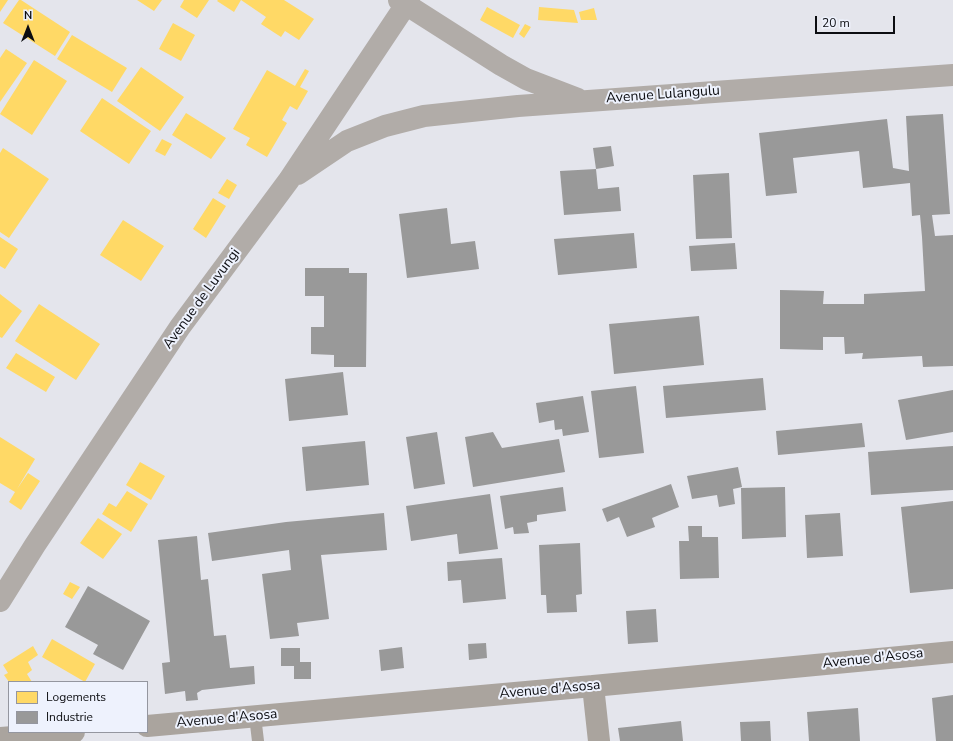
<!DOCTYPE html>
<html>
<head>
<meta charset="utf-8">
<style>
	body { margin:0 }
	#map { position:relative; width:953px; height:741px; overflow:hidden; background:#e4e5ec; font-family:"Nunito Sans",sans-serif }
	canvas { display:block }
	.legend { position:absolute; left:8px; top:681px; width:140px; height:52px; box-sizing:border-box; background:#eef2fd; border:1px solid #94969f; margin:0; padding:5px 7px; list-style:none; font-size:12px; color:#0c0d11 }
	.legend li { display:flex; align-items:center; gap:8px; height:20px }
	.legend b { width:20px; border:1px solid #94969f }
	.north { position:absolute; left:8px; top:8px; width:40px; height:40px; -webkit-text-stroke:3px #eef2fd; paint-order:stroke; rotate:0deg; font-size:11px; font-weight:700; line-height:16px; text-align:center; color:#0c0d11 }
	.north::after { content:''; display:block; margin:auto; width:14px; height:18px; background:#0c0d11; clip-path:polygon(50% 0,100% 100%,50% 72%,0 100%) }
	.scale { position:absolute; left:815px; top:16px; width:80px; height:18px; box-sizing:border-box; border:2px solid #0c0d11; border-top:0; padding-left:5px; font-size:12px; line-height:14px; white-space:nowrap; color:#0c0d11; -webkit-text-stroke:3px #eef2fd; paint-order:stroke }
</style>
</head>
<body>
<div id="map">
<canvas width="953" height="741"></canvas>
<ul class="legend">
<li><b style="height:11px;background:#ffd966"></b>Logements</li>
<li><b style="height:11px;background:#999"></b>Industrie</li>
</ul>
<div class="north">N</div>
<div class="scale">20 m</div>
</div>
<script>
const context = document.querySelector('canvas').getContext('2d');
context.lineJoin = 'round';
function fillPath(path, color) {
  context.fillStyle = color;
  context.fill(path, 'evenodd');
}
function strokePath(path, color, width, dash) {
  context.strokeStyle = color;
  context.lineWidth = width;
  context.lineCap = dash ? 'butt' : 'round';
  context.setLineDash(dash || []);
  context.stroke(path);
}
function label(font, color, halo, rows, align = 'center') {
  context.font = font + ' "Nunito Sans",sans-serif';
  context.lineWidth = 4;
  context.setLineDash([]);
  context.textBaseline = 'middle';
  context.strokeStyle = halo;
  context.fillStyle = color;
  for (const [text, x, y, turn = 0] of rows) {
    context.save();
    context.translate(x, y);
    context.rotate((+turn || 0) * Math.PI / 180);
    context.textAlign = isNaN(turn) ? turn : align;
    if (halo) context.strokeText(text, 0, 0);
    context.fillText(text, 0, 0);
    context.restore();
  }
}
fillPath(new Path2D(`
	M 0,0 L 8,0 L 0,12 Z
	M 19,0 L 21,0 L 70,32 L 55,56 L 3,23 Z
	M 137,0 L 162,0 L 154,11 Z
	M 184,0 L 209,0 L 197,18 L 180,7 Z
	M 218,0 L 284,0 L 314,19 L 299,40 L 285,31 L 281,37 L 261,24 L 266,17 L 241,0 L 234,12 L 217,1 Z
	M 487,7 L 520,25 L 513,38 L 480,20 Z
	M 539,7 L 574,10 L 578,23 L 538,20 Z
	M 594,8 L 597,20 L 581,20 L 579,12 Z
	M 173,23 L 195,35 L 181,61 L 159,49 Z
	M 525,24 L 531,27 L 524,38 L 519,34 Z
	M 72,35 L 127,68 L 112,92 L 57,59 Z
	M 6,49 L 27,63 L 0,102 L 0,58 Z
	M 34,60 L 67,81 L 32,135 L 0,114 Z
	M 141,67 L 184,97 L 160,131 L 117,101 Z
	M 305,69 L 309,71 L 300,87 L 308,91 L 297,110 L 290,106 L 282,120 L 287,123 L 267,157 L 246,145 L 250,138 L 233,129 L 267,70 L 295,86 Z
	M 102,98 L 151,131 L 129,164 L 80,131 Z
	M 186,113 L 226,138 L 211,159 L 172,135 Z
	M 162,139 L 172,144 L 165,156 L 155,151 Z
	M 3,148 L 49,179 L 9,238 L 0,232 L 0,153 Z
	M 227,179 L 237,185 L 229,199 L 218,193 Z
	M 213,198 L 226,206 L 206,238 L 193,229 Z
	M 123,220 L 164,246 L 141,281 L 100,255 Z
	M 0,237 L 18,249 L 5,269 L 0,266 Z
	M 0,294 L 22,311 L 2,338 L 0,337 Z
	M 39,304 L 100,344 L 76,380 L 15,341 Z
	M 16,353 L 55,377 L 46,392 L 6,368 Z
	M 0,437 L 35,459 L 17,489 L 28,473 L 40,481 L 21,510 L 9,502 L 15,492 L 0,483 Z
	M 140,462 L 165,476 L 151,500 L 126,485 Z
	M 127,491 L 148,504 L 131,532 L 102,514 L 109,503 L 116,507 Z
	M 98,518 L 122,534 L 103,559 L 80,543 Z
	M 70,582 L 80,587 L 72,599 L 63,594 Z
	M 52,639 L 95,664 L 85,682 L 42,657 Z
	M 33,646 L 38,655 L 28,662 L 32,670 L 27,674 L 32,682 L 9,682 L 4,675 L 8,673 L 3,665 Z`), '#ffd966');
fillPath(new Path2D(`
	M 943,114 L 950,214 L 932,215 L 935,236 L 953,235 L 953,366 L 923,367 L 922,356 L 862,359 L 863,353 L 845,354 L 844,337 L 823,337 L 823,350 L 780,349 L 780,290 L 824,291 L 823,304 L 864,304 L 864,294 L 925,291 L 922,237 L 920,215 L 912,216 L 910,183 L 863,188 L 859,151 L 793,158 L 797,193 L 766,196 L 759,133 L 887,119 L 893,168 L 909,171 L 906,116 Z
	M 611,146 L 614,166 L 596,169 L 593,148 Z
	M 596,169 L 598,189 L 619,187 L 621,211 L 564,215 L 560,171 Z
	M 729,173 L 732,238 L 696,239 L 693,175 Z
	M 447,208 L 451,244 L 475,241 L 479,269 L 407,278 L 399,214 Z
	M 634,233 L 637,268 L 558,275 L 554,239 Z
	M 735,243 L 737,269 L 691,271 L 689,246 Z
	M 305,268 L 349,268 L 349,273 L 367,273 L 366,367 L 334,367 L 334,355 L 311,354 L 311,327 L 324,327 L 324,296 L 305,296 Z
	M 699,316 L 704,365 L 614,374 L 609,324 Z
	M 343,372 L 348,415 L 289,421 L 285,379 Z
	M 763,378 L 766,410 L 666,418 L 663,386 Z
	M 636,386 L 644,453 L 599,458 L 591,391 Z
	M 953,390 L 953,432 L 906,440 L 898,400 Z
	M 583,396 L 589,432 L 563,436 L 562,429 L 555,430 L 554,420 L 539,423 L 536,403 Z
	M 862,423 L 865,447 L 778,455 L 776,431 Z
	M 437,432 L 445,484 L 414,489 L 406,437 Z
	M 493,432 L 502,448 L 559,439 L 565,472 L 473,487 L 465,437 Z
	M 365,441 L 369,485 L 306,491 L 302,447 Z
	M 953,446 L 953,490 L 871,495 L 868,452 Z
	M 738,467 L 742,487 L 733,489 L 735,504 L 719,507 L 717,495 L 692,499 L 687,476 Z
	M 671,484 L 679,507 L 652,518 L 655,527 L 627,537 L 619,517 L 607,522 L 602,509 Z
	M 563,487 L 566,511 L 537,515 L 537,521 L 527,523 L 529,533 L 514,534 L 513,527 L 505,529 L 500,496 Z
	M 785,487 L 786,537 L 742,539 L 741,488 Z
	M 490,494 L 498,549 L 459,554 L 457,534 L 411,541 L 406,506 Z
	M 953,501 L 953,589 L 910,593 L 901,507 Z
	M 384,513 L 387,550 L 321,555 L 329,619 L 297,623 L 299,636 L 270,639 L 262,574 L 291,570 L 289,550 L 212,561 L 208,533 L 286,522 Z
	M 840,513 L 843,556 L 807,558 L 805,515 Z
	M 688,526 L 702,526 L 702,537 L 718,537 L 719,578 L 680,579 L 679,541 L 689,541 Z
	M 197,536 L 201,580 L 208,579 L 214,636 L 226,635 L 230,668 L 254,666 L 255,684 L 202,690 L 197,693 L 198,700 L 186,701 L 185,691 L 165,694 L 162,663 L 170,662 L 158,540 Z
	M 580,543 L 582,594 L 576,595 L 577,612 L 547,613 L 546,595 L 541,595 L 539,545 Z
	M 502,558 L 506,599 L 463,603 L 461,580 L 448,581 L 447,562 Z
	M 88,586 L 150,621 L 123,670 L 93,654 L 98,645 L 65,627 Z
	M 656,609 L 658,642 L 628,644 L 626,611 Z
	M 486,643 L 487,658 L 469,660 L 468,644 Z
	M 402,647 L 404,668 L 381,671 L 379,650 Z
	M 281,648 L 300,648 L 300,662 L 311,662 L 311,679 L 294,679 L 294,666 L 281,666 Z
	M 953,695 L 953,741 L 936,741 L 932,698 Z
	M 858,708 L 860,741 L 809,741 L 807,712 Z
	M 681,721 L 683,741 L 620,741 L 618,728 Z
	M 770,721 L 771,741 L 741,741 L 740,722 Z`), '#999');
strokePath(new Path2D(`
	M 255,716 L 258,741`), '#aaa49e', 12);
strokePath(new Path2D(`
	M 593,686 L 599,741
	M 147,726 L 593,686 L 953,652
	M 0,738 L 74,732`), '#aaa49e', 22);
strokePath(new Path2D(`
	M 399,0 L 501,65 L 526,79 L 578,99
	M 298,174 L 347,141 L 385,126 L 424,116 L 518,106 L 953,75
	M 0,601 L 35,545 L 180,327 L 289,180 L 409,0`), '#b1aca8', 22);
label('14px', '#0c0d11', '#eef2fd', [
	["Avenue Lulangulu",663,95,-4],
	["Avenue de Luvungi",202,299,-54],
	["Avenue d'Asosa",873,659,-6],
	["Avenue d'Asosa",550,690,-5],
	["Avenue d'Asosa",227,719,-5]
]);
</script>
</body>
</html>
